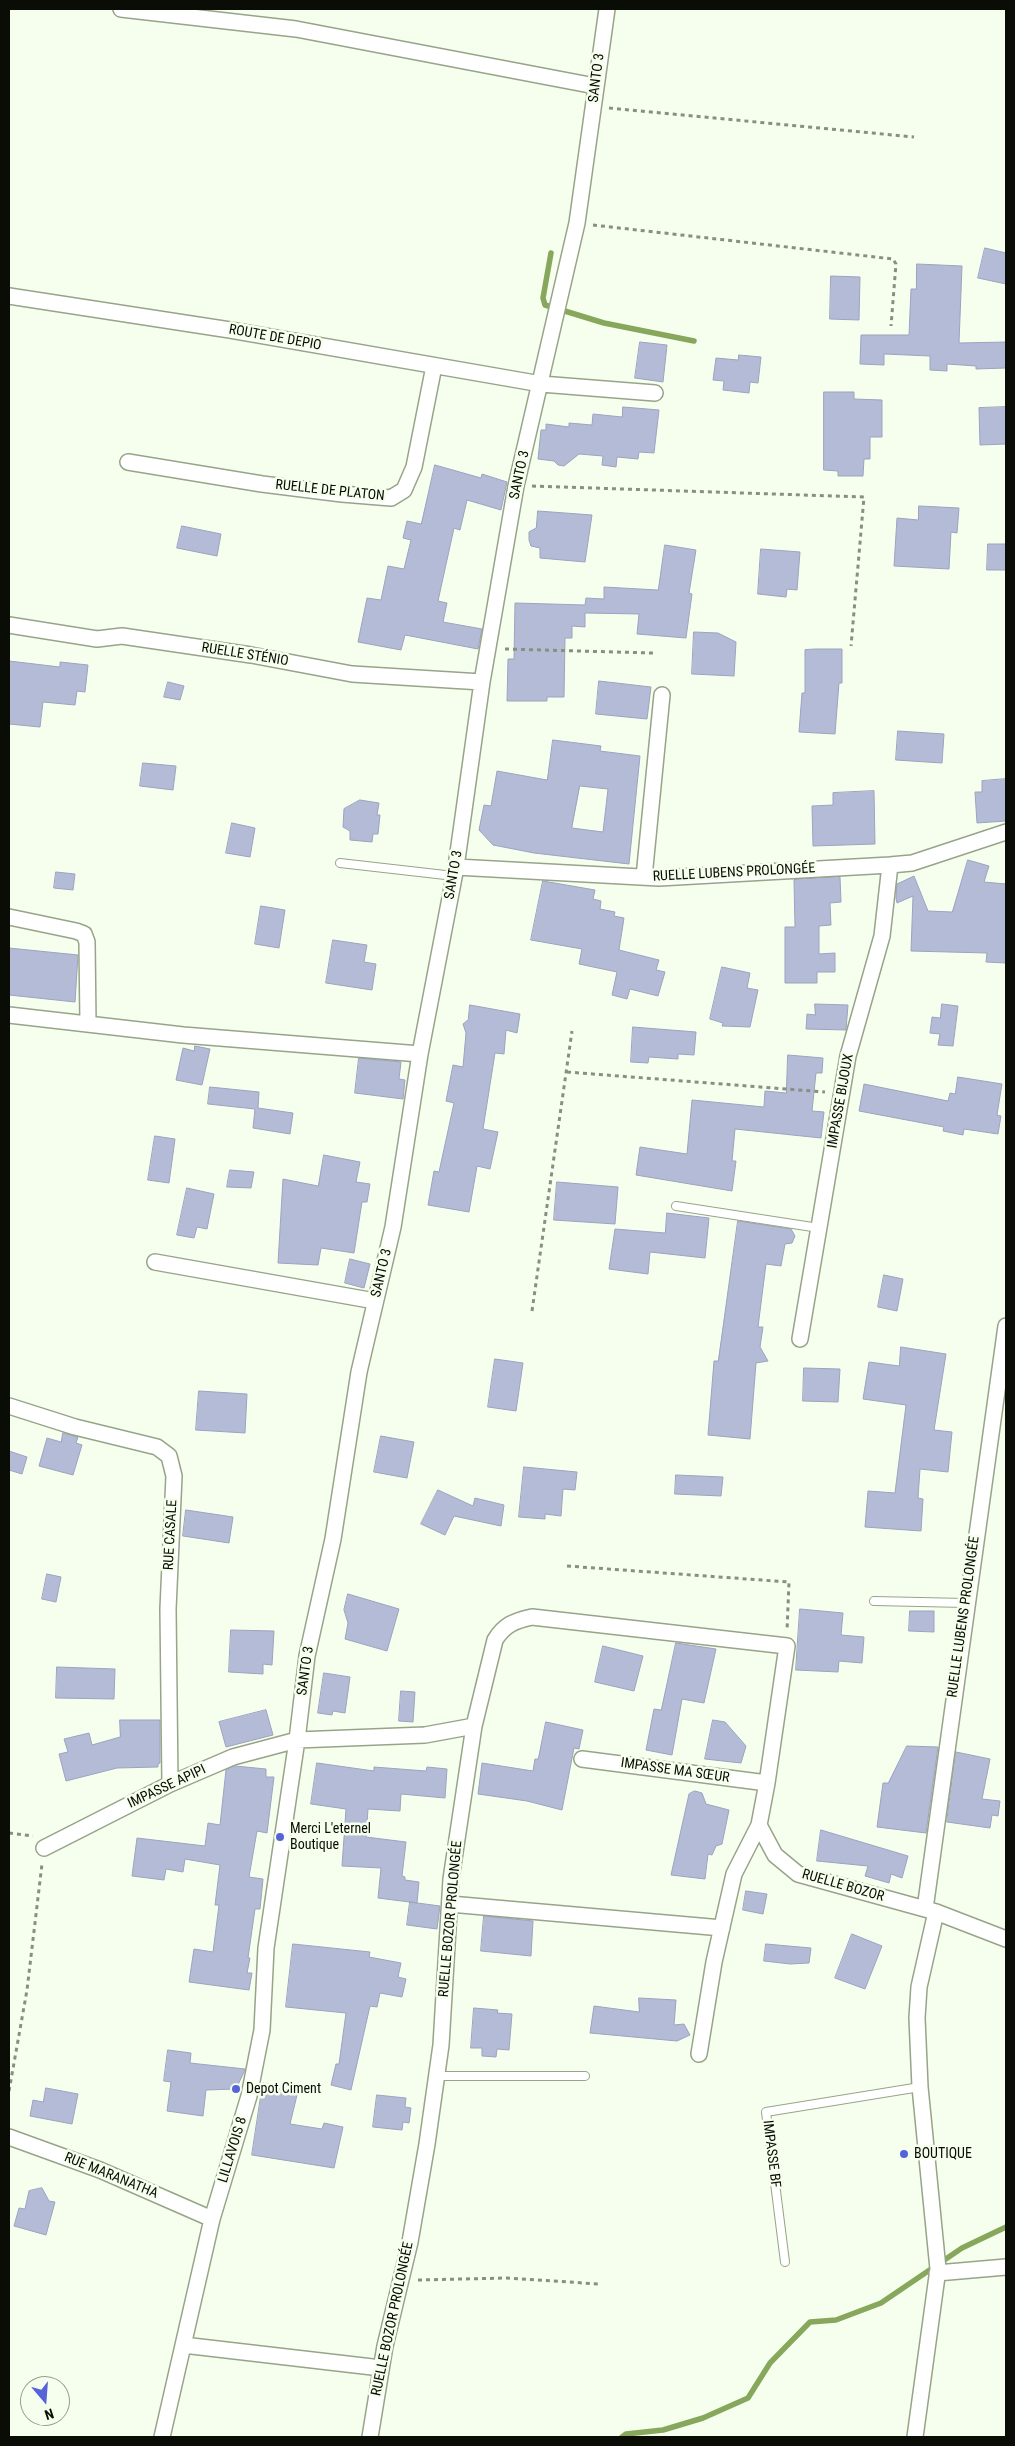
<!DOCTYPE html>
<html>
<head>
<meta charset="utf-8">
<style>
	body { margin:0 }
	#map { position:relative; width:1015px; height:2446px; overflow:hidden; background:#f6ffed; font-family:"Roboto Condensed",sans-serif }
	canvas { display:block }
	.frame { position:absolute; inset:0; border:10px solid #090d05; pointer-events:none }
	.north { position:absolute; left:20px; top:2376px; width:50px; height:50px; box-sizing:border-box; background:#f6ffed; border:1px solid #979e90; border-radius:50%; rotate:162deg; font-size:14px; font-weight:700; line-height:20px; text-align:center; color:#090d05 }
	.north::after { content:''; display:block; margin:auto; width:18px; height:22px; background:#5763d9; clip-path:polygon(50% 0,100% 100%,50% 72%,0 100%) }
</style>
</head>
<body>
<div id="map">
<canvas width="1015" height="2446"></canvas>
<div class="frame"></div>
<div class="north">N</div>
</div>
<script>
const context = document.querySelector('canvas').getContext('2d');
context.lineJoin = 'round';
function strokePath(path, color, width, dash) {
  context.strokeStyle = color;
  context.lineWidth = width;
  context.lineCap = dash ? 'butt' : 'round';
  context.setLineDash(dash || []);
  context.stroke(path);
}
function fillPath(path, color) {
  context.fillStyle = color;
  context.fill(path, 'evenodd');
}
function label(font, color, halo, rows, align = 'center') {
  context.font = font + ' "Roboto Condensed",sans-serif';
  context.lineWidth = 5;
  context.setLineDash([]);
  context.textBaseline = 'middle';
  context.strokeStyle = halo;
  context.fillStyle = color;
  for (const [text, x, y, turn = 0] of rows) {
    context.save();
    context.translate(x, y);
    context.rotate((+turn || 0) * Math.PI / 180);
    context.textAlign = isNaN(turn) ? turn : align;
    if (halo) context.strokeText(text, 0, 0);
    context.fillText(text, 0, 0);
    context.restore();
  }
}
strokePath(new Path2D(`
	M 551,253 L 543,298 L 545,305 L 604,323 L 694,341
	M 622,2437 L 626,2434 L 663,2430 L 703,2418 L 748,2398 L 770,2363 L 810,2322 L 836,2320 L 881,2303 L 962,2248 L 1006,2227`), '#87a85c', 5.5);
const building = new Path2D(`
	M 985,248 L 1006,253 L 1006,284 L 978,278 Z
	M 917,264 L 962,266 L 959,343 L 1006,342 L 1006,368 L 976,369 L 976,366 L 947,364 L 947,371 L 930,370 L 930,356 L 884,354 L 884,365 L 860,364 L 861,335 L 909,335 L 911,289 L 916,289 Z
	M 831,276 L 860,277 L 859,320 L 830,319 Z
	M 640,342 L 667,345 L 663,382 L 635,378 Z
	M 739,355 L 761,357 L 758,383 L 750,382 L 749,393 L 723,390 L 724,381 L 713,380 L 716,358 L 738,360 Z
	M 824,392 L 854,392 L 854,399 L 882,400 L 882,437 L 870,437 L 870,459 L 864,459 L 863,476 L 838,476 L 838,471 L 824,470 Z
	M 623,407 L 659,410 L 654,453 L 639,452 L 638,459 L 617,457 L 616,467 L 602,465 L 603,456 L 579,454 L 564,466 L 558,465 L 554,461 L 538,459 L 541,430 L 546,430 L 546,424 L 569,427 L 569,423 L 592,425 L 593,414 L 622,417 Z
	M 1006,407 L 1006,444 L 980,445 L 979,408 Z
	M 435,465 L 481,478 L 482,474 L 507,482 L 501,510 L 467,500 L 460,530 L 454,528 L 438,601 L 447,603 L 443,622 L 482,629 L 478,649 L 405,635 L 401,650 L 358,642 L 367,598 L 381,600 L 388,566 L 404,569 L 411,540 L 403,538 L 407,521 L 421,524 Z
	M 919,506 L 959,508 L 957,533 L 951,532 L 949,569 L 894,566 L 897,518 L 918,520 Z
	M 538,511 L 592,515 L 585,562 L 540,558 L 540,548 L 531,546 L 529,540 L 529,532 L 536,528 Z
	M 182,526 L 221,534 L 217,556 L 177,548 Z
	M 988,544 L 1006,544 L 1006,570 L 987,570 Z
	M 665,545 L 696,550 L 689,593 L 692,594 L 686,638 L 637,634 L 639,614 L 585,613 L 585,627 L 572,626 L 572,638 L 565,638 L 564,697 L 547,697 L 547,701 L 507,701 L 508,659 L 514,659 L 515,603 L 585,605 L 586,598 L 604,599 L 604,587 L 658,590 Z
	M 761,549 L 800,552 L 797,590 L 787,589 L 786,597 L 758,594 Z
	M 694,632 L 718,633 L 736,642 L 734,676 L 692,674 Z
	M 815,649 L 842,649 L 842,683 L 839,683 L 835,734 L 799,732 L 802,693 L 805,693 L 805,650 Z
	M 9,661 L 60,667 L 60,662 L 88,665 L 85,692 L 77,691 L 75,705 L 43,702 L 40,727 L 9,724 Z
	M 599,681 L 651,687 L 647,719 L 596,714 Z
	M 168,682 L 184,686 L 180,700 L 164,697 Z
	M 898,731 L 944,734 L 942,763 L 896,760 Z
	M 553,740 L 601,746 L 600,751 L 640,756 L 629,864 L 534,853 L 493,845 L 479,830 L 484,805 L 491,806 L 497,771 L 547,780 ZM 580,786 L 608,789 L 603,832 L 572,828 Z
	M 143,763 L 176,766 L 173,790 L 140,786 Z
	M 1006,779 L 1006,821 L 977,823 L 975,792 L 982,792 L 982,781 Z
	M 874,791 L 875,844 L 813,846 L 812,806 L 833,805 L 833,793 Z
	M 360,800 L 379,803 L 377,815 L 380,815 L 378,834 L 373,834 L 372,842 L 350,840 L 350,831 L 343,827 L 344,809 Z
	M 232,823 L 255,828 L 250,857 L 226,853 Z
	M 968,860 L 989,866 L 984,882 L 1006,884 L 1006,963 L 986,962 L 987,953 L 911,951 L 913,896 L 897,903 L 896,898 L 897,884 L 914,876 L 928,911 L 952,912 Z
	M 56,872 L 75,874 L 73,890 L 54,888 Z
	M 840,877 L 841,902 L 830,903 L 831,925 L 819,926 L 819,954 L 835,953 L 835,972 L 817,972 L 817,983 L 785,983 L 785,927 L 795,927 L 794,880 Z
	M 543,881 L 595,890 L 593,899 L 601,901 L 600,909 L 615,912 L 614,916 L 624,918 L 619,950 L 659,960 L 656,970 L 665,972 L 658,996 L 630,989 L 627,999 L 612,995 L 617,972 L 579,964 L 582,949 L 531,940 Z
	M 261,906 L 285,910 L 279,948 L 255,944 Z
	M 333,940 L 367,945 L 364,962 L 376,964 L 372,990 L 326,983 Z
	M 9,948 L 78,955 L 75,1002 L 9,995 Z
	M 722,967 L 750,973 L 747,988 L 758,990 L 750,1027 L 722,1026 L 723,1023 L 710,1019 Z
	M 815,1004 L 848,1005 L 846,1030 L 806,1029 L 807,1014 L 815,1015 Z
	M 942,1004 L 958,1006 L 953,1046 L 938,1045 L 940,1034 L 930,1033 L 932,1017 L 940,1018 Z
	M 470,1005 L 520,1014 L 517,1033 L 506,1030 L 504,1054 L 495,1053 L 483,1129 L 498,1132 L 490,1169 L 477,1166 L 469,1212 L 428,1205 L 434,1171 L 439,1172 L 454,1103 L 446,1101 L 453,1065 L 463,1067 L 466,1033 L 463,1024 L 468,1020 Z
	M 633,1027 L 696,1032 L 694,1055 L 678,1054 L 678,1059 L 649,1057 L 648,1063 L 631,1062 Z
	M 195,1046 L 210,1049 L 202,1085 L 176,1080 L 183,1048 L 194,1051 Z
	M 788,1055 L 823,1058 L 822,1073 L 816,1073 L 812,1111 L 824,1112 L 821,1138 L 735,1129 L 732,1161 L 736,1161 L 732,1191 L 636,1175 L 640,1147 L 687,1154 L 692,1100 L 764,1107 L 765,1091 L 786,1093 Z
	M 359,1058 L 401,1062 L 399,1079 L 405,1080 L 403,1099 L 355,1093 Z
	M 958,1077 L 1002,1084 L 997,1115 L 1001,1116 L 998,1134 L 964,1129 L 963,1135 L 943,1131 L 944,1127 L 859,1111 L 864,1084 L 948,1101 L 950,1093 L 955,1094 Z
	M 210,1087 L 259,1092 L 258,1108 L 293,1113 L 290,1134 L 253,1128 L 255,1109 L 208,1104 Z
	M 155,1136 L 175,1139 L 169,1183 L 148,1180 Z
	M 324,1155 L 360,1162 L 356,1182 L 370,1184 L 367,1202 L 362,1202 L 354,1253 L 321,1248 L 318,1265 L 278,1263 L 283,1179 L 318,1186 Z
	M 230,1170 L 254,1172 L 251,1188 L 227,1187 Z
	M 557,1182 L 618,1187 L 615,1224 L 554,1220 Z
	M 187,1188 L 214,1194 L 207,1229 L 197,1227 L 194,1238 L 177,1235 Z
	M 667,1213 L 709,1218 L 705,1258 L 650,1252 L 648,1274 L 609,1269 L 615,1229 L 665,1233 Z
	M 738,1221 L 791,1229 L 795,1236 L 792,1243 L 785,1244 L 781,1266 L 766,1264 L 758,1327 L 763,1327 L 760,1347 L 768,1361 L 756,1363 L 750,1439 L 708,1435 L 714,1361 L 718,1361 Z
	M 350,1259 L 370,1264 L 364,1288 L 345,1283 Z
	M 884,1275 L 903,1279 L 897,1311 L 878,1307 Z
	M 901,1347 L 946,1354 L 934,1430 L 952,1432 L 948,1472 L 920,1469 L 918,1498 L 923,1499 L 921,1531 L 865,1527 L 868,1491 L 895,1493 L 906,1405 L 863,1399 L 869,1362 L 899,1366 Z
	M 495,1359 L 523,1363 L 516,1411 L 488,1407 Z
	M 804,1368 L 840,1369 L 838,1402 L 803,1401 Z
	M 199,1391 L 247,1394 L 245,1433 L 196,1430 Z
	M 63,1433 L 78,1437 L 76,1443 L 82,1445 L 73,1475 L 39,1466 L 47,1438 L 61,1442 Z
	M 381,1436 L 414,1442 L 407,1478 L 374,1472 Z
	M 9,1451 L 27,1457 L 22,1474 L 9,1470 Z
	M 524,1467 L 577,1472 L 575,1490 L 563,1489 L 561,1516 L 545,1514 L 545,1519 L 519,1517 Z
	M 676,1475 L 723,1477 L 721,1496 L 675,1494 Z
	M 438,1490 L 473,1506 L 475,1498 L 504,1505 L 501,1526 L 454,1516 L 445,1535 L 421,1524 Z
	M 186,1510 L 233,1517 L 229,1543 L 183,1536 Z
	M 47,1574 L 61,1577 L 56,1602 L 42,1599 Z
	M 348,1594 L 399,1609 L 387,1651 L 345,1639 L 348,1623 L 344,1610 Z
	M 800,1609 L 843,1613 L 841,1635 L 864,1637 L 862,1663 L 839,1661 L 838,1672 L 796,1670 Z
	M 910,1611 L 934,1611 L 934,1632 L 909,1631 Z
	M 231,1630 L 274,1631 L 272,1665 L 263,1664 L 263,1674 L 229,1672 Z
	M 676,1643 L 716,1649 L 704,1703 L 682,1699 L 672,1755 L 646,1750 L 654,1709 L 661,1710 Z
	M 603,1646 L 643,1656 L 634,1691 L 595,1682 Z
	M 57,1667 L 115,1669 L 114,1699 L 56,1698 Z
	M 324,1673 L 350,1677 L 345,1713 L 333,1711 L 332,1715 L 318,1713 Z
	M 401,1691 L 415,1692 L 413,1722 L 399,1721 Z
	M 266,1710 L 273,1735 L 226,1747 L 219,1722 Z
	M 120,1720 L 160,1720 L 160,1763 L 158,1764 L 158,1767 L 117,1768 L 66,1781 L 59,1754 L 68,1752 L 64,1739 L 89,1733 L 92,1745 L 120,1737 Z
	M 713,1720 L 725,1722 L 746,1746 L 741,1763 L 705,1759 Z
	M 546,1722 L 583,1730 L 579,1749 L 574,1748 L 562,1810 L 527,1801 L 478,1794 L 482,1763 L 533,1771 L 535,1759 L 538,1759 Z
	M 907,1746 L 938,1747 L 926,1833 L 877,1827 L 883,1783 L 888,1783 Z
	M 956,1752 L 990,1759 L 982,1799 L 1000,1801 L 998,1816 L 992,1815 L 990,1828 L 947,1822 Z
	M 317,1763 L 374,1771 L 374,1767 L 426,1771 L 427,1767 L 447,1769 L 445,1798 L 401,1794 L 400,1811 L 368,1809 L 366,1837 L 406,1842 L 402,1876 L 405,1877 L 405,1880 L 419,1882 L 417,1903 L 378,1898 L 381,1868 L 342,1866 L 346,1809 L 311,1804 Z
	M 235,1766 L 266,1769 L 266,1777 L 274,1777 L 267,1833 L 257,1831 L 249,1877 L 263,1879 L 260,1909 L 255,1909 L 248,1958 L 250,1958 L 247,1973 L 252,1973 L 249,1990 L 189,1982 L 194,1949 L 213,1952 L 219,1905 L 215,1905 L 220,1865 L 185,1859 L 183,1872 L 166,1869 L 164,1880 L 132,1876 L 137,1838 L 205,1846 L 208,1823 L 220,1825 L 226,1770 Z
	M 695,1791 L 702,1793 L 706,1804 L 729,1810 L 722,1844 L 716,1846 L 712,1855 L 708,1854 L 705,1879 L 671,1875 L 689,1794 Z
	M 821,1830 L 908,1856 L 902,1878 L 891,1874 L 889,1883 L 865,1876 L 868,1866 L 817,1861 Z
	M 746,1891 L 767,1894 L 763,1914 L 743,1910 Z
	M 410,1902 L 440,1906 L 437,1929 L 407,1925 Z
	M 484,1916 L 533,1921 L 531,1956 L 481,1951 Z
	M 852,1934 L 882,1946 L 865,1989 L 835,1978 Z
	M 293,1944 L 370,1952 L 369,1957 L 401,1963 L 398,1977 L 406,1979 L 402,1997 L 380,1993 L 377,2007 L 370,2006 L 351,2090 L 331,2085 L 336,2064 L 339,2064 L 346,2013 L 286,2007 Z
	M 766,1944 L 811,1948 L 809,1963 L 790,1964 L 764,1961 Z
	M 639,1998 L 676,2000 L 674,2025 L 684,2024 L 690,2035 L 677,2041 L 590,2033 L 594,2006 L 639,2012 Z
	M 474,2008 L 498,2010 L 497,2013 L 512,2014 L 509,2050 L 497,2049 L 496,2057 L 482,2056 L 482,2048 L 471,2048 Z
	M 168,2050 L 191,2053 L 190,2063 L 245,2069 L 244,2072 L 236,2089 L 206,2090 L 203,2116 L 167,2111 L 171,2082 L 164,2081 Z
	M 263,2083 L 298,2091 L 290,2124 L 322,2129 L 324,2123 L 343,2127 L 334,2168 L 252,2155 Z
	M 46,2088 L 78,2094 L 72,2124 L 30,2116 L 33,2100 L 43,2102 Z
	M 377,2095 L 406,2098 L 405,2107 L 411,2108 L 409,2123 L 403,2122 L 402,2130 L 373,2127 Z
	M 42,2188 L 49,2201 L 55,2202 L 46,2235 L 14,2226 L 19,2208 L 25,2209 L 29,2191 Z`);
fillPath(building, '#b4bbd7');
strokePath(building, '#9da3bf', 1);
const lane = new Path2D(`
	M 340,863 L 454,876
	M 676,1206 L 819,1228
	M 874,1601 L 966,1603
	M 436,2076 L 585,2076
	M 785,2262 L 766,2112 L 920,2087`);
const street = new Path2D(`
	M 121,9 L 296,29 L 595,86
	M 9,296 L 230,330 L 541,384 L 655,393
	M 128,462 L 262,484 L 342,494 L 391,498 L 404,490 L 414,467 L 434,366
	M 9,625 L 97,639 L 122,636 L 251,655 L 352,674 L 482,682
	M 456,867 L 659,878 L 890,865 L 912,863 L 1006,832
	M 644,877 L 662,695
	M 9,917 L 76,931 L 84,934 L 87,942 L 88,1024
	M 9,1015 L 183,1035 L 420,1054
	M 155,1262 L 375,1301
	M 800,1339 L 848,1056 L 882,936 L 890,865
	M 9,1406 L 75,1427 L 157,1447 L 169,1456 L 174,1476 L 168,1609 L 170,1784
	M 582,1759 L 767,1783
	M 44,1848 L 170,1784 L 233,1757 L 297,1740 L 425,1735 L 474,1726
	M 450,1904 L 722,1928
	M 925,1909 L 1006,1326
	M 699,2054 L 714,1962 L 734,1874 L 759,1825
	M 9,2137 L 100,2170 L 212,2219
	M 937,2273 L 1006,2267
	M 183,2345 L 381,2368
	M 162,2437 L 212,2219 L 249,2096 L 262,2030 L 266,1948 L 297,1740 L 307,1656 L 333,1539 L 359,1372 L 393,1227 L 420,1054 L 456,867 L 482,682 L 516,486 L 577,223 L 607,9
	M 370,2437 L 385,2346 L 410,2242 L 427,2144 L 441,2045 L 451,1879 L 474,1726 L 495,1640 C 504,1625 514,1621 532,1617 L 787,1646 L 767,1783 L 759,1825 L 775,1855 L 798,1874 L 936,1912 L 1006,1939
	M 915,2437 L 938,2269 L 920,2087 L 917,2018 L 919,1987 L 936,1912`);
strokePath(lane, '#97a489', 10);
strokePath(street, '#97a489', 18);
strokePath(new Path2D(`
	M 609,108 L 914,137
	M 593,225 L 893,259 L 896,264 L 891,326
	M 532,486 L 864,497 L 851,646
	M 505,649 L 653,653
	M 567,1072 L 825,1092
	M 532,1311 L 572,1031
	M 567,1566 L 789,1582 L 787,1631
	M 9,1833 L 33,1836
	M 9,2091 L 27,1990 L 42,1864
	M 418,2280 L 507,2278 L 599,2284`), '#888f82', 3, [4, 4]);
strokePath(lane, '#fff', 8);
strokePath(street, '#fff', 15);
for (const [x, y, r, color] of [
	[280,1837,5,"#5763d9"],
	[236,2089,5,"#5763d9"],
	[904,2154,5,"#5763d9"]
]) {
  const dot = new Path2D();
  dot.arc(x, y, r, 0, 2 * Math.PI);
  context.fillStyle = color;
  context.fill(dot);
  strokePath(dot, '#f6ffed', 2);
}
label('14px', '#090d05', '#f6ffed', [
	["SANTO 3",597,78,-83],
	["ROUTE DE DEPIO",275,338,10],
	["SANTO 3",520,475,-78],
	["RUELLE DE PLATON",330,491,6],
	["RUELLE STÉNIO",245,655,9],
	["RUELLE LUBENS PROLONGÉE",734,873,-3],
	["SANTO 3",454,875,-80],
	["IMPASSE BIJOUX",841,1101,-80],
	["SANTO 3",382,1273,-77],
	["RUE CASALE",171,1535,-87],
	["RUELLE LUBENS PROLONGÉE",964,1617,-82],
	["SANTO 3",306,1671,-82],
	["IMPASSE MA SŒUR",675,1771,8],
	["IMPASSE APIPI",167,1787,-25],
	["RUELLE BOZOR",843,1886,16],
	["RUELLE BOZOR PROLONGÉE",451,1919,-85],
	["LILLAVOIS 8",233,2150,-73],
	["IMPASSE BF",771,2154,83],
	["RUE MARANATHA",111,2176,22],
	["RUELLE BOZOR PROLONGÉE",393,2319,-78]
]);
label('14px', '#090d05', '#f6ffed', [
	["Merci L'eternel",290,1829],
	["Boutique",290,1845],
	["Depot Ciment",246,2089],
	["BOUTIQUE",914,2154]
], 'left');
</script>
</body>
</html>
